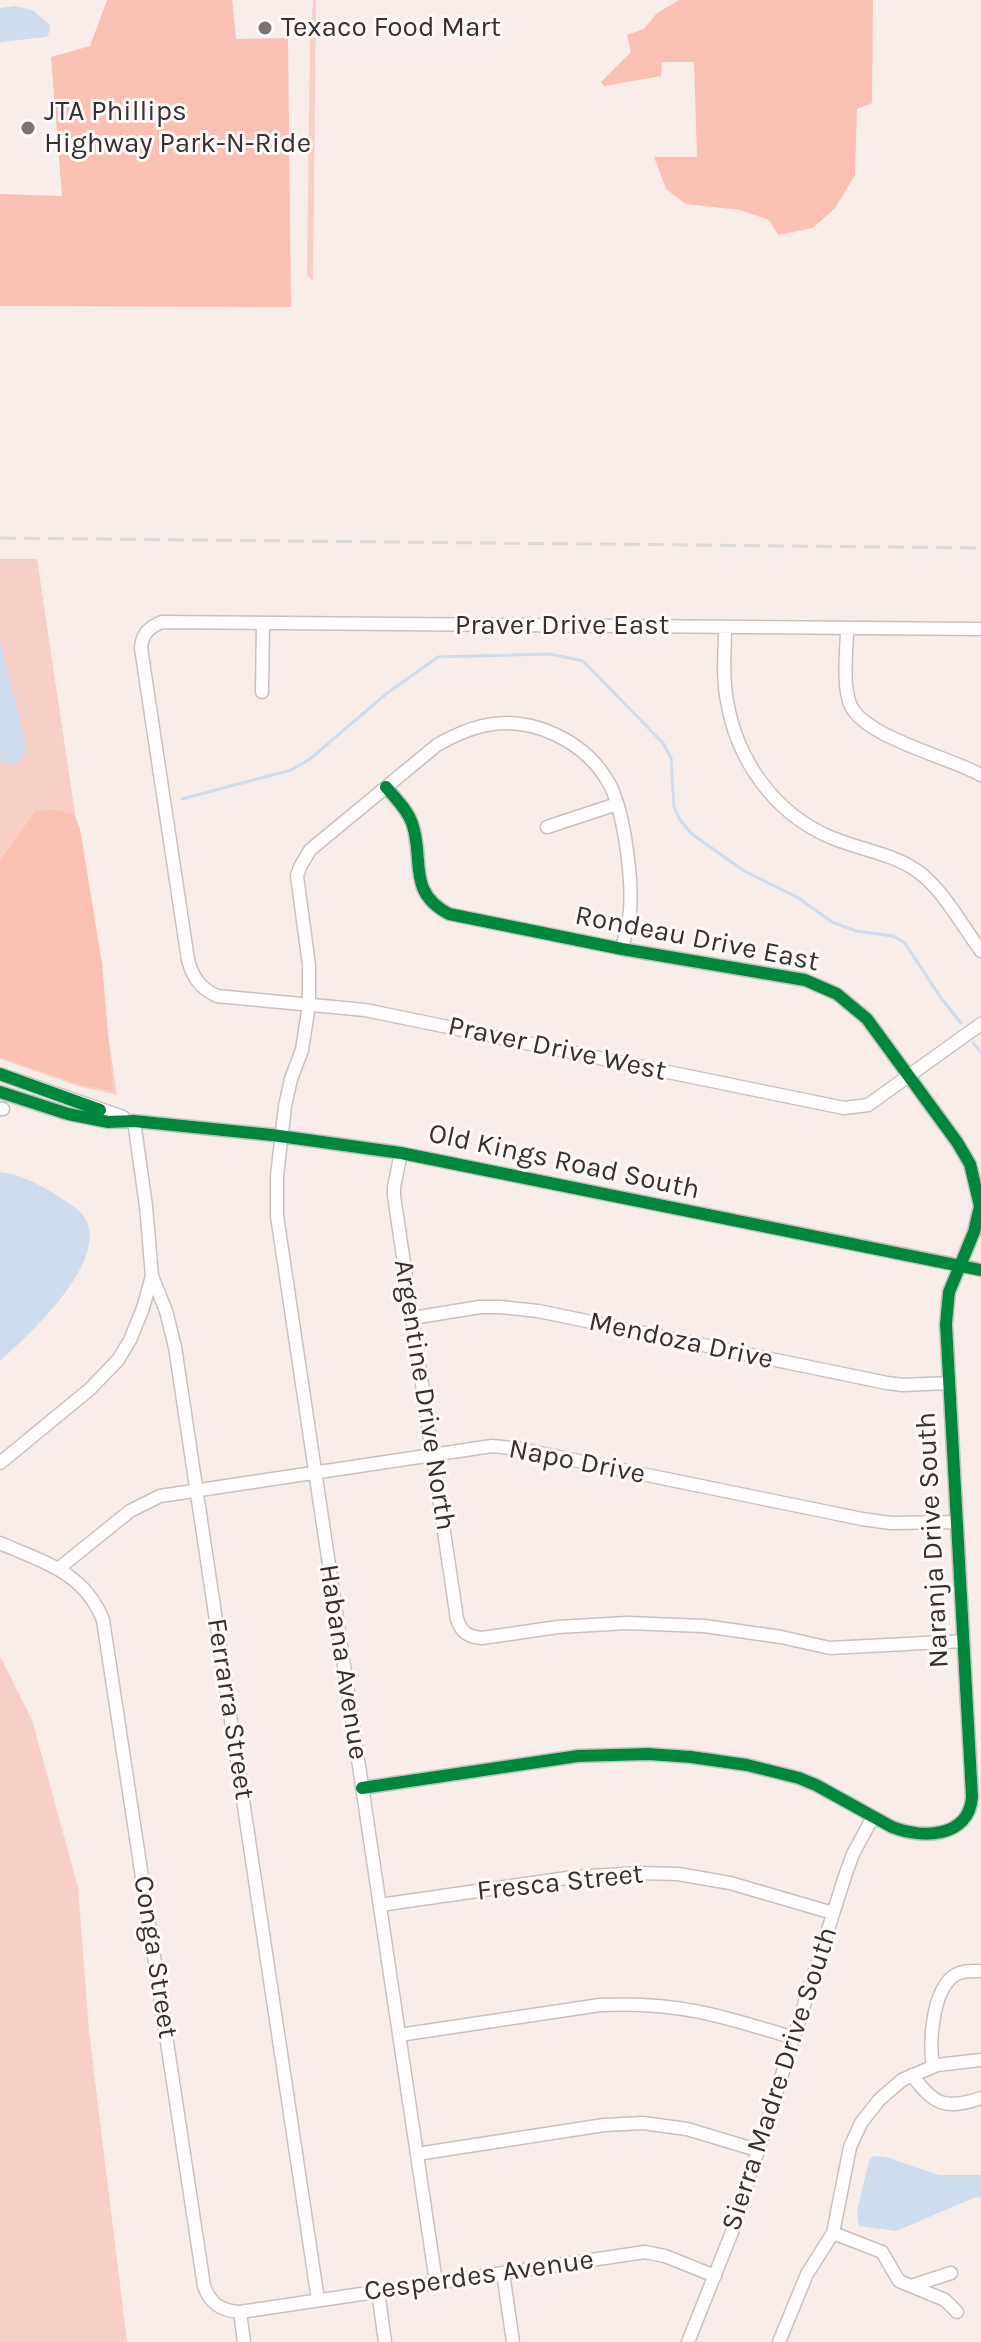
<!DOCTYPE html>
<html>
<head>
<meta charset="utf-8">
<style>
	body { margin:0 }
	canvas { display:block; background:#f9edea }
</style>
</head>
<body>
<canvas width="981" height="2342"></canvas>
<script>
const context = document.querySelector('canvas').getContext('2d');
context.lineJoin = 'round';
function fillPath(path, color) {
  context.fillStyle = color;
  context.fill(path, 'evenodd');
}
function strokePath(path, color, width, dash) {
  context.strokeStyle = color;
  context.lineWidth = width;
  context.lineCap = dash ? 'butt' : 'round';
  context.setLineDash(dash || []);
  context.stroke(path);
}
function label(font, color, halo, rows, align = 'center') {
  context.font = font + ' Karla,sans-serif';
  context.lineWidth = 6;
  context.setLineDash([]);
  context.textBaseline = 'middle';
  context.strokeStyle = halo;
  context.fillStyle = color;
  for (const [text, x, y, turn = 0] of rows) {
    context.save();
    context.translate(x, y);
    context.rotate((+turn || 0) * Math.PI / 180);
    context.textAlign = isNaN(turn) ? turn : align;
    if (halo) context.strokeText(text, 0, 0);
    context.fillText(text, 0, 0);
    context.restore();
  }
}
fillPath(new Path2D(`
	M 313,0 L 316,0 L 313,281 L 307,275 L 310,42 Z
	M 0,559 L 37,559 L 117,1095 L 78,1086 L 0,1059 Z
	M 0,1656 L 32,1720 L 78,1887 L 89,2031 L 127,2342 L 0,2342 Z`), '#f8cfc6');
fillPath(new Path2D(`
	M 107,0 L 232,0 L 236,39 L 288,38 L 291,307 L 0,306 L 0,194 L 62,196 L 51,57 L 90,46 Z
	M 679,0 L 873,0 L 872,103 L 857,109 L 855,175 L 835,208 L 813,228 L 778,235 L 769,220 L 740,210 L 686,204 L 666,189 L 654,157 L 697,157 L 694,62 L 662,62 L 661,76 L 604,86 L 601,82 L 631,52 L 627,35 L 644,29 L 657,13 Z
	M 50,809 L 74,814 L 80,829 L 102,963 L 113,1091 L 79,1084 L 0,1057 L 0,860 L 35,812 Z`), '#fac0b4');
fillPath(new Path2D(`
	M 16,6 L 34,11 L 50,25 L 50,30 L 47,37 L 0,42 L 0,8 Z
	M 0,640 L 27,748 L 20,761 L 13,764 L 0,761 Z
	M 0,1172 C 20,1174 46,1187 62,1199 C 69,1204 78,1208 82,1214 C 116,1256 28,1336 0,1361 Z
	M 873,2156 L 886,2157 L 939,2175 L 981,2175 L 981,2198 L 976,2197 L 896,2231 L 859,2226 L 857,2211 L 869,2161 Z`), '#cedcee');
strokePath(new Path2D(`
	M 182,799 L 291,770 L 310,759 L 386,694 L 438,657 L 550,654 L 583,661 L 663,743 L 671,758 L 674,807 L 680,820 L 692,834 L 744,871 L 797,897 L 832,922 L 856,931 L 893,936 L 904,942 L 941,998 L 961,1023
	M 973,1043 L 981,1053`), '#cedcee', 3);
const minor = new Path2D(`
	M 725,627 C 725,652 722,677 727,701 C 737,760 774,813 830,837 C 858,849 890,853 916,870 C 943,889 961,924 981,951
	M 847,628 C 847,651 842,682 850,704 C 863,737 949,757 981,775
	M 981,629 L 162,622 C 149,627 142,634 141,648 L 188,960 C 193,978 200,988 217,996 L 365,1010 L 844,1108 L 868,1105 L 981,1024
	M 262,692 L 263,623
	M 547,827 L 617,804
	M 0,1074 L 123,1117
	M 0,1092 L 68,1114 L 108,1122 L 134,1121 L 272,1135 L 401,1153 L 981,1270
	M 0,1109 L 3,1109
	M 134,1121 L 146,1206 L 152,1276 L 166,1311 L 175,1347 L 318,2300
	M 401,1153 L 394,1187 L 394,1196 L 457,1619 C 461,1632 468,1637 482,1638 L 558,1627 L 627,1623 L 704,1626 L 781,1637 L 830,1648 L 963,1641
	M 412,1318 L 480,1307 L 500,1307 L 538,1311 L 887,1383 L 903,1385 L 949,1383
	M 0,1463 L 90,1389 L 118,1360 L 130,1340 L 143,1308 L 152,1276
	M 0,1543 C 43,1562 84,1572 103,1620 L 204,2286 C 210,2304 222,2311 240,2312 L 645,2252 L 665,2256 L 715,2276
	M 58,1569 L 130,1511 L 160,1496 L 492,1446 L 520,1449 L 862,1519 L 891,1523 L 957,1522
	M 362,1788 L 578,1756 L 648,1754 L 691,1757 L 747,1765 L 799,1778 L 816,1785 L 892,1827 C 922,1839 969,1838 972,1797 L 946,1324 L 949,1292 L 974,1232 L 980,1206 L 970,1164 L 957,1142 L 867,1019 L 837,994 L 805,980 L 622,949 L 449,914 C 406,891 425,860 412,823 C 407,809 395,798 386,787
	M 380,1905 L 574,1877 L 640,1873 L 678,1874 L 730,1883 L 833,1913
	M 399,2035 L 600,2005 C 675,2001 723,2016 794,2038
	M 933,2066 C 929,2042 932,1990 955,1975 C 963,1970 972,1971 981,1971
	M 912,2075 C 934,2105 945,2110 981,2098
	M 417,2154 L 604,2125 L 643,2123 L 687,2129 L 757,2150
	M 833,2233 L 882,2252 L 899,2281 L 945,2300 L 957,2312
	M 503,2273 L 513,2342
	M 436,2282 L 277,1216 L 277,1176 L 285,1106 L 291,1079 L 302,1050 L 309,1005 L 309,965 L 297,876 L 300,867 L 310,850 L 437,745 C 451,737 466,730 482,726 C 532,714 588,742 611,787 C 625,817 634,887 629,919 C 627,929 624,939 622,949
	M 911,2286 L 951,2273
	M 378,2291 L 385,2342
	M 240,2312 L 244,2342
	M 688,2342 L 732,2232 L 846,1873 L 853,1854 L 873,1817
	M 779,2342 L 807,2274 L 833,2233 L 850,2147 L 861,2123 L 879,2100 L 902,2080 L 937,2065 L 981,2060`);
strokePath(minor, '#cac0be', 15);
strokePath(minor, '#fefcfc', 12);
strokePath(new Path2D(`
	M 0,538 L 981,548`), '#dcd9d8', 3, [16, 8]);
strokePath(new Path2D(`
	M 0,1074 L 100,1110
	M 0,1092 L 68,1114 L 108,1122 L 134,1121 L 272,1135 L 401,1153 L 981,1270
	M 362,1788 L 578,1756 L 648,1754 L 691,1757 L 747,1765 L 799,1778 L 816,1785 L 892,1827 C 922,1839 969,1838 972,1797 L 946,1324 L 949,1292 L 974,1232 L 980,1206 L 970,1164 L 957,1142 L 867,1019 L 837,994 L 805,980 L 622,949 L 449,914 C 406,891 425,860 412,823 C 407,809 395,798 386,787`), '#00873e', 12);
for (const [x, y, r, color] of [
	[265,28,8,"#7c7270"],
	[28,128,8,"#7c7270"]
]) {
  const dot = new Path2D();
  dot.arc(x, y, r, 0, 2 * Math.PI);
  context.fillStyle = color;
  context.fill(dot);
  strokePath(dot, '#fffaf9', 3);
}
label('28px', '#38302e', '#fffaf9', [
	["Texaco Food Mart",281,28],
	["JTA Phillips",44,112],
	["Highway Park-N-Ride",44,144]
], 'left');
label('28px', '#38302e', '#fffaf9', [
	["Praver Drive East",562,626],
	["Rondeau Drive East",697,939,11],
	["Praver Drive West",557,1049,12],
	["Old Kings Road South",564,1162,12],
	["Mendoza Drive",681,1341,12],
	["Argentine Drive North",424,1395,81],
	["Napo Drive",577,1462,11],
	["Naranja Drive South",933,1540,-93],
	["Habana Avenue",343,1662,81],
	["Ferrarra Street",230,1709,81],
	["Fresca Street",560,1883,-6],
	["Conga Street",155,1957,81],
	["Sierra Madre Drive South",780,2079,-72],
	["Cesperdes Avenue",479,2276,-8]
]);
</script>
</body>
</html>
